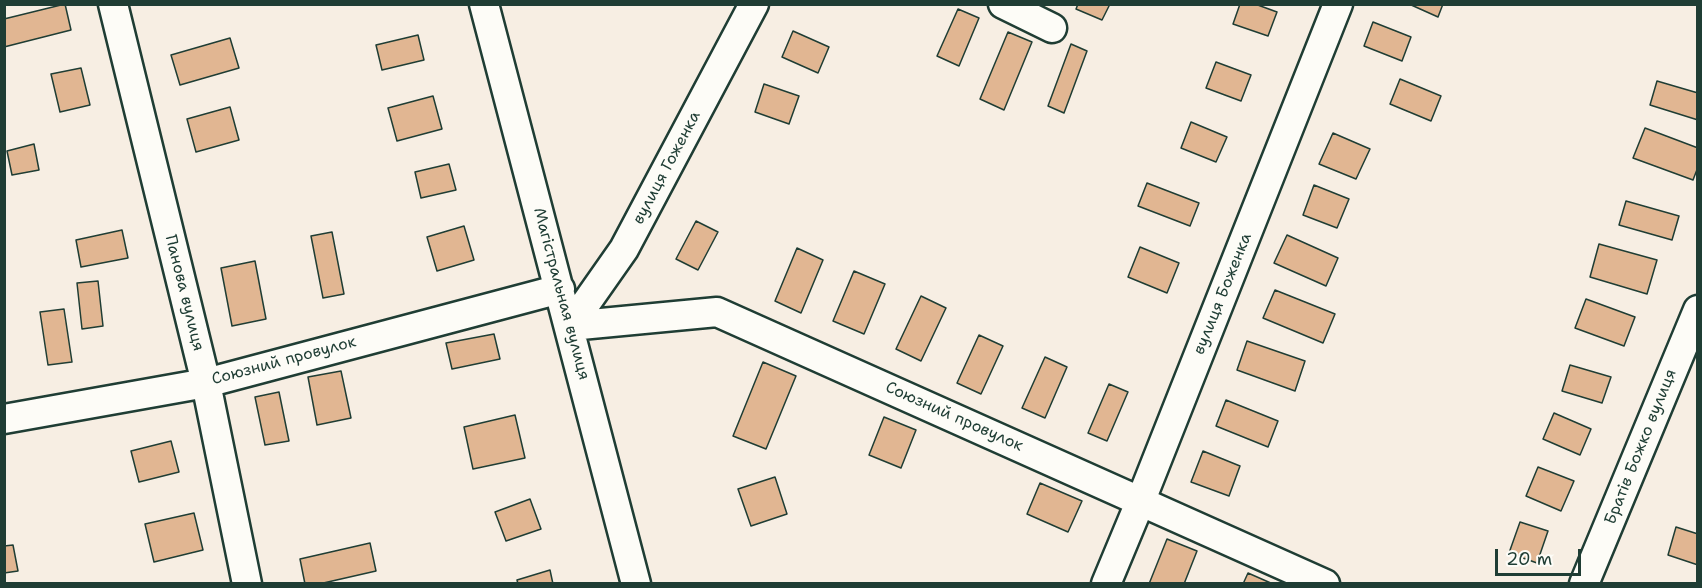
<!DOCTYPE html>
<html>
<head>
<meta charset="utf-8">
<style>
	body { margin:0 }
	#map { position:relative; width:1702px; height:588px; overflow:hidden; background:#f7eee3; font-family:"Shantell Sans",sans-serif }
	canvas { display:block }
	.frame { position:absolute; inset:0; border:6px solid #1f3d34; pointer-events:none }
	.scale { position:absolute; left:1495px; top:549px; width:86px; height:27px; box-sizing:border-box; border:3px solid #1f3d34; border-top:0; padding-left:8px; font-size:18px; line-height:21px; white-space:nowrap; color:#1f3d34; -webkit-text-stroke:4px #fdfcf7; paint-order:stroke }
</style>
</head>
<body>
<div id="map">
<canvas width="1702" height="588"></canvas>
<div class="frame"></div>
<div class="scale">20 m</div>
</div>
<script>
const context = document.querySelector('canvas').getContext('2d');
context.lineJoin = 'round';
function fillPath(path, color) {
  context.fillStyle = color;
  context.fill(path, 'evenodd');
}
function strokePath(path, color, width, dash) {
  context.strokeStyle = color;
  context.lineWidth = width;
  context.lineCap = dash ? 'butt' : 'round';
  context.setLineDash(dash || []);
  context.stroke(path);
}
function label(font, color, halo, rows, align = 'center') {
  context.font = font + ' "Shantell Sans",sans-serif';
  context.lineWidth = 4.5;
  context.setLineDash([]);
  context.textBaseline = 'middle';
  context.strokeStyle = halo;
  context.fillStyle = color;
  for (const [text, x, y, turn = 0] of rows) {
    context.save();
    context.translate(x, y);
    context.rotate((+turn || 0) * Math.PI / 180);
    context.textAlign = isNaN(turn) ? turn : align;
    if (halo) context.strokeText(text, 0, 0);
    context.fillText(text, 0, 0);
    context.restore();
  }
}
const building = new Path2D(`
	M 65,4 L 71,30 L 4,47 L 4,19 Z
	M 1078,4 L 1110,4 L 1102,20 L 1076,9 Z
	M 1240,4 L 1255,4 L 1277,12 L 1268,36 L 1233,24 Z
	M 1409,4 L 1443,4 L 1438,17 Z
	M 958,9 L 979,18 L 959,66 L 937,56 Z
	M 1373,22 L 1411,37 L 1402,61 L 1364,46 Z
	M 793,31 L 829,47 L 818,73 L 782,57 Z
	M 1008,32 L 1032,42 L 1004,110 L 980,99 Z
	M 418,35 L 424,60 L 382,70 L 376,45 Z
	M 230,38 L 239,68 L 180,85 L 171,55 Z
	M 1071,44 L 1087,51 L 1064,113 L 1048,106 Z
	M 1216,62 L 1251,75 L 1241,101 L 1206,88 Z
	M 81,68 L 90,105 L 60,112 L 51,74 Z
	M 1400,79 L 1441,96 L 1431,121 L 1390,104 Z
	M 1657,81 L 1698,93 L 1698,120 L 1650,105 Z
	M 764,84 L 799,96 L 789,124 L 755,112 Z
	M 433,96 L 442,129 L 397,141 L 388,108 Z
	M 230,107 L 239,140 L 196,152 L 187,119 Z
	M 1191,122 L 1227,137 L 1216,162 L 1181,148 Z
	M 1645,128 L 1698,148 L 1698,167 L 1693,180 L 1633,158 Z
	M 1333,133 L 1370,149 L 1356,179 L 1319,164 Z
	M 34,144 L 39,170 L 12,175 L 7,151 Z
	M 449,164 L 456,190 L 421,198 L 415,172 Z
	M 1147,183 L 1199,203 L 1190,226 L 1138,206 Z
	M 1314,185 L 1349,199 L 1337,228 L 1303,215 Z
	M 1626,201 L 1679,216 L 1672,240 L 1619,225 Z
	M 696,221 L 718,232 L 698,270 L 676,259 Z
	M 464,226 L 474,260 L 437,271 L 427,237 Z
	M 122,230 L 128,258 L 81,267 L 76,240 Z
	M 332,232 L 344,294 L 323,298 L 311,236 Z
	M 1287,235 L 1338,258 L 1326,286 L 1274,263 Z
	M 1599,244 L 1657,260 L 1647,294 L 1590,277 Z
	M 1140,247 L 1179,263 L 1167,293 L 1128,277 Z
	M 797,248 L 823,260 L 801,313 L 775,301 Z
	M 255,261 L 266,319 L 232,326 L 221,268 Z
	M 854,271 L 885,284 L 864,334 L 833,321 Z
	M 98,281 L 103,326 L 82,329 L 77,283 Z
	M 1275,290 L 1335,314 L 1323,343 L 1263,318 Z
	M 921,296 L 946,308 L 921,361 L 896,349 Z
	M 1586,299 L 1635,317 L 1624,346 L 1575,328 Z
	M 64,309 L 72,362 L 48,365 L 40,312 Z
	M 494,334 L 500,359 L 452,369 L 446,343 Z
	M 979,335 L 1003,346 L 981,394 L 957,383 Z
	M 1247,341 L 1305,361 L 1295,391 L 1237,370 Z
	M 1045,357 L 1067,367 L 1045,418 L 1022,408 Z
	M 763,362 L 796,376 L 766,449 L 733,436 Z
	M 1570,365 L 1611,377 L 1602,403 L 1562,391 Z
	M 341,371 L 351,418 L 317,425 L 308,377 Z
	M 1109,384 L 1128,392 L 1107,441 L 1088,433 Z
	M 279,392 L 289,441 L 265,445 L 255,397 Z
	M 1226,400 L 1278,421 L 1268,447 L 1216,426 Z
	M 1554,413 L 1591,429 L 1580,455 L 1543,439 Z
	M 515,415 L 525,458 L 473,469 L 464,427 Z
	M 884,417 L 916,430 L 901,468 L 869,455 Z
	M 171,441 L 179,472 L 139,482 L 131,451 Z
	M 1203,451 L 1240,466 L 1229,496 L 1191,482 Z
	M 1538,467 L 1574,481 L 1561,511 L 1526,496 Z
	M 775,477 L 787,514 L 751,526 L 738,489 Z
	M 1040,483 L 1082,501 L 1068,532 L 1027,514 Z
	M 530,499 L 541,529 L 506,541 L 495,512 Z
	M 194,513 L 203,550 L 154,562 L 145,524 Z
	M 1520,522 L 1548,531 L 1537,563 L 1509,553 Z
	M 1676,527 L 1698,534 L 1698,565 L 1668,555 Z
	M 1167,539 L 1197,551 L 1184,584 L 1149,584 Z
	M 370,543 L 376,571 L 319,584 L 305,584 L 300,559 Z
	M 13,545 L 18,571 L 4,573 L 4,546 Z
	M 550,570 L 553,584 L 518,584 L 517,580 Z
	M 1248,573 L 1273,584 L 1243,584 Z`);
fillPath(building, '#e1b692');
strokePath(building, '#1f3d34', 1.5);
const minor = new Path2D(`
	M 113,4 L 206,383 L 247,584
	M 484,4 L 636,584
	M 1003,4 L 1052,28
	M 570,326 L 717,312 L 1325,584
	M 570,326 L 624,249 L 754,4
	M 4,419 L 206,383 L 560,289
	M 1106,584 L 1141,500 L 1338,4
	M 1584,584 L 1698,310`);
strokePath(minor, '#1f3d34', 33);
strokePath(minor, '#fdfcf7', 28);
label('16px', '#1f3d34', '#fdfcf7', [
	["вулиця Гоженка",667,168,-62],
	["Панова вулиця",184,293,76],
	["Магістральная вулиця",561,294,75],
	["вулиця Боженка",1223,294,-68],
	["Союзний провулок",284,361,-15],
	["Союзний провулок",954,417,24],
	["Братів Божко вулиця",1641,447,-68]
]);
</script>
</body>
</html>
